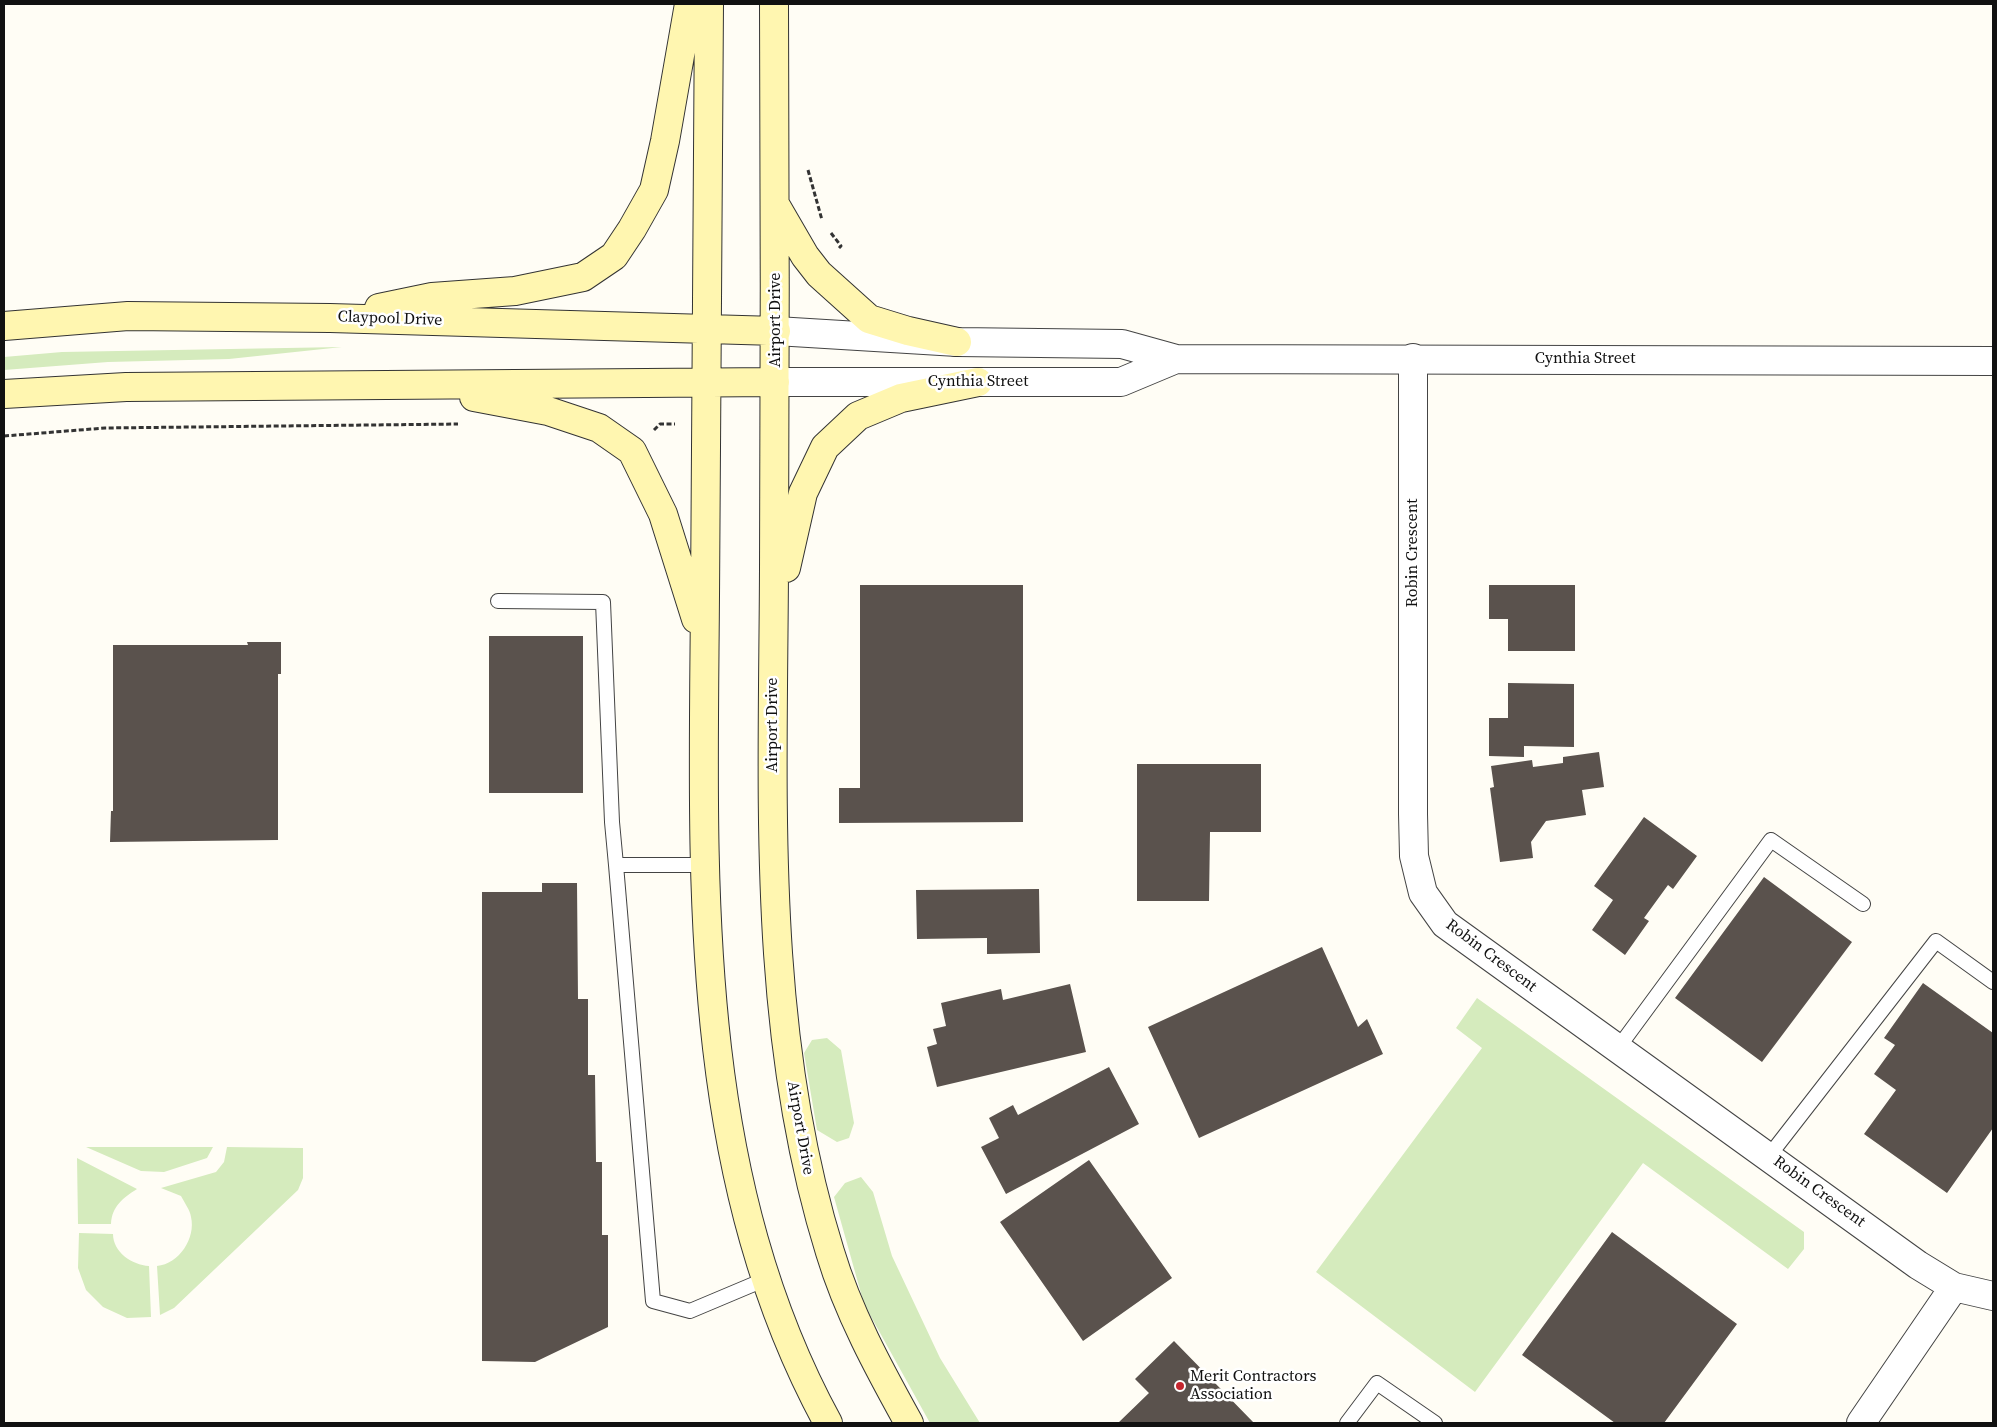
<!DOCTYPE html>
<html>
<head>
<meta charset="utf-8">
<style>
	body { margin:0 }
	#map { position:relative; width:1997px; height:1427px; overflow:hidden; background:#fffdf5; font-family:"Source Serif 4",serif }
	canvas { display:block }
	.frame { position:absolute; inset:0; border:5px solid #111; pointer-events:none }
</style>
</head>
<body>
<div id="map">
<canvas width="1997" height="1427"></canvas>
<div class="frame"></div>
</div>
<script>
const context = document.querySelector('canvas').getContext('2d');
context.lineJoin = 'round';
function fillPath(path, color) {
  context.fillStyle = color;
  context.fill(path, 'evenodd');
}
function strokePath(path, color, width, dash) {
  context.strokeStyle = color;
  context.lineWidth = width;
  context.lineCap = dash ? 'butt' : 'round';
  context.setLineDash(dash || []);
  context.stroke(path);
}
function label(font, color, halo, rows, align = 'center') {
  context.font = font + ' "Source Serif 4",serif';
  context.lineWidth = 5;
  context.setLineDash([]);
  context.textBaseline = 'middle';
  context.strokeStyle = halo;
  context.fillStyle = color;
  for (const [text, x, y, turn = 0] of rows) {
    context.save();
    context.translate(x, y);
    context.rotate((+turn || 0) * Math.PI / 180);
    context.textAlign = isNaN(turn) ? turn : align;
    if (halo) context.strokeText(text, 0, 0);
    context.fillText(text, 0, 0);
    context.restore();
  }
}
fillPath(new Path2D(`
	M 342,347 L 229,359 L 108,362 L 4,370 L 4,357 L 62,352 Z
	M 1477,998 L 1804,1232 L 1804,1249 L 1788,1269 L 1643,1163 L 1475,1392 L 1316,1272 L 1482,1048 L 1456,1028 Z
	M 827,1038 L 841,1050 L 854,1123 L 849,1138 L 837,1142 L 817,1130 L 804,1053 L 812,1040 Z
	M 86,1147 L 213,1147 L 207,1158 L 164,1172 L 141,1171 Z
	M 227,1147 L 303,1148 L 303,1178 L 298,1190 L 174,1308 L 160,1315 L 157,1266 C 179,1264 196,1238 191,1217 C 190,1210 184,1202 181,1196 L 161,1188 L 216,1172 L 224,1162 Z
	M 77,1158 L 137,1189 C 123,1198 112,1206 111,1224 L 78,1224 Z
	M 861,1177 L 873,1192 L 892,1256 L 940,1358 L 980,1423 L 930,1423 L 864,1304 L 834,1197 L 845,1183 Z
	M 79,1233 L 113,1234 C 113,1252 132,1265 149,1266 L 151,1317 L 127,1318 L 103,1307 L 86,1290 L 78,1268 Z`), '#d5ebbd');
fillPath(new Path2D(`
	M 860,585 L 1023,585 L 1023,822 L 839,823 L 839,788 L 860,788 Z
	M 1489,585 L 1575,585 L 1575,651 L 1508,651 L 1508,619 L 1489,619 Z
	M 489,636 L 583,636 L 583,793 L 489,793 Z
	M 247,642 L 281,642 L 281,674 L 278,674 L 278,840 L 110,842 L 111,811 L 113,811 L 113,645 L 248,645 Z
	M 1508,683 L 1574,684 L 1574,747 L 1524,746 L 1524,757 L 1489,756 L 1489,718 L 1508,718 Z
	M 1599,752 L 1604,787 L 1582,790 L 1586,815 L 1546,821 L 1531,842 L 1533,858 L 1500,862 L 1490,788 L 1494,787 L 1491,766 L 1532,760 L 1533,767 L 1563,763 L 1563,757 Z
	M 1137,764 L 1261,764 L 1261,832 L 1210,832 L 1209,901 L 1137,901 Z
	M 1644,817 L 1697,856 L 1673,889 L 1668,885 L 1644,918 L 1649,921 L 1625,955 L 1592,930 L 1613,900 L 1594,886 Z
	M 1764,877 L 1852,942 L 1762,1062 L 1675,998 Z
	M 542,883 L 577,883 L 578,999 L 588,999 L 588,1075 L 595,1075 L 596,1162 L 602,1162 L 602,1235 L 608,1235 L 608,1327 L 535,1362 L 482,1361 L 482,892 L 542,892 Z
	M 1039,889 L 1040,953 L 987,954 L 987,938 L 917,939 L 916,890 Z
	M 1322,947 L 1358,1027 L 1367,1019 L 1383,1054 L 1199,1138 L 1148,1027 Z
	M 1923,983 L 1993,1033 L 1993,1128 L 1947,1193 L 1864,1134 L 1896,1090 L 1874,1074 L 1895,1045 L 1884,1038 Z
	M 1070,984 L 1086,1052 L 937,1087 L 927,1047 L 937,1044 L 933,1029 L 946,1026 L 941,1003 L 1001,989 L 1003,1000 Z
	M 1109,1067 L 1139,1124 L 1006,1194 L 981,1147 L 999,1138 L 989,1118 L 1013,1105 L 1018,1115 Z
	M 1089,1160 L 1172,1278 L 1083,1341 L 1000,1222 Z
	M 1612,1232 L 1737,1324 L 1664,1423 L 1615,1423 L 1522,1355 Z
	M 1174,1341 L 1254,1423 L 1118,1423 L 1149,1393 L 1135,1379 Z`), '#5a524d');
const service = new Path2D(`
	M 498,601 L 603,602 L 612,822 L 616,865
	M 706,865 L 616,865 L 653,1301 L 690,1311 L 766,1279
	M 1618,1048 L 1771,840 L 1863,904
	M 1769,1156 L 1936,941 L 1993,982
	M 1347,1423 L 1377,1383 L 1435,1423`);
const minor = new Path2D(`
	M 1413,358 L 1413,814 L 1414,856 L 1423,893 L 1445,924 L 1918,1265 L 1954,1287 L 1993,1296
	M 1861,1423 L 1954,1287`);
const tertiary = new Path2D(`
	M 776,331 L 957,342 L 1122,344 L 1176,359 L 1993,361
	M 775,382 L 1121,382 L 1176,359`);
const secondary = new Path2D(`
	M 709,4 C 708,201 706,399 705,596 C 703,876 690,1170 828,1423
	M 774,4 C 775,192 775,381 774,569 C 773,798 761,1031 830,1252 C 848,1312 879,1369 909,1423
	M 776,206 L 805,256 L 819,274 L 869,319 L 908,331 L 957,342
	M 379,308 L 432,297 L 515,291 L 583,277 L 614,256 L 632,229 L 654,190 L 665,141 L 689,4
	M 4,326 L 128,316 L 330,318 L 776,331
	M 4,394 L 126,387 L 775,382
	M 474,397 L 548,411 L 599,428 L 632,451 L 663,514 L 696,619
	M 786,568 L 803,493 L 825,447 L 858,416 L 901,398 L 978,382`);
strokePath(service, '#444', 16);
strokePath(minor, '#444', 30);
strokePath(tertiary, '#444', 30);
strokePath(secondary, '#333', 30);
strokePath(new Path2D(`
	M 808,170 L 822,220
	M 831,233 L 841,246 L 839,248
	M 654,430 L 660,424 L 675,424
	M 4,436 L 105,428 L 458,424`), '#333', 3, [5, 2.5]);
strokePath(service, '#fff', 14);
strokePath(minor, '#fff', 28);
strokePath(tertiary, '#fff', 28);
strokePath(secondary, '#fff6b0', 28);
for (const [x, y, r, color] of [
	[1180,1386,5,"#c4262e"]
]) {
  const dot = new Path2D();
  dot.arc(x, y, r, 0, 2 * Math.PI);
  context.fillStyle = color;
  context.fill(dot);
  strokePath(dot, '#fff', 2);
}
label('16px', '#111', '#fff', [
	["Claypool Drive",390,319,2],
	["Airport Drive",776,320,-90],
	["Cynthia Street",1585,359],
	["Cynthia Street",978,382],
	["Robin Crescent",1413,553,-90],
	["Airport Drive",773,725,-90],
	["Robin Crescent",1491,956,37],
	["Airport Drive",800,1128,80],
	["Robin Crescent",1819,1192,36]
]);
label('16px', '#111', '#fff', [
	["Merit Contractors",1190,1377],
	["Association",1190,1395]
], 'left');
</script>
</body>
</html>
